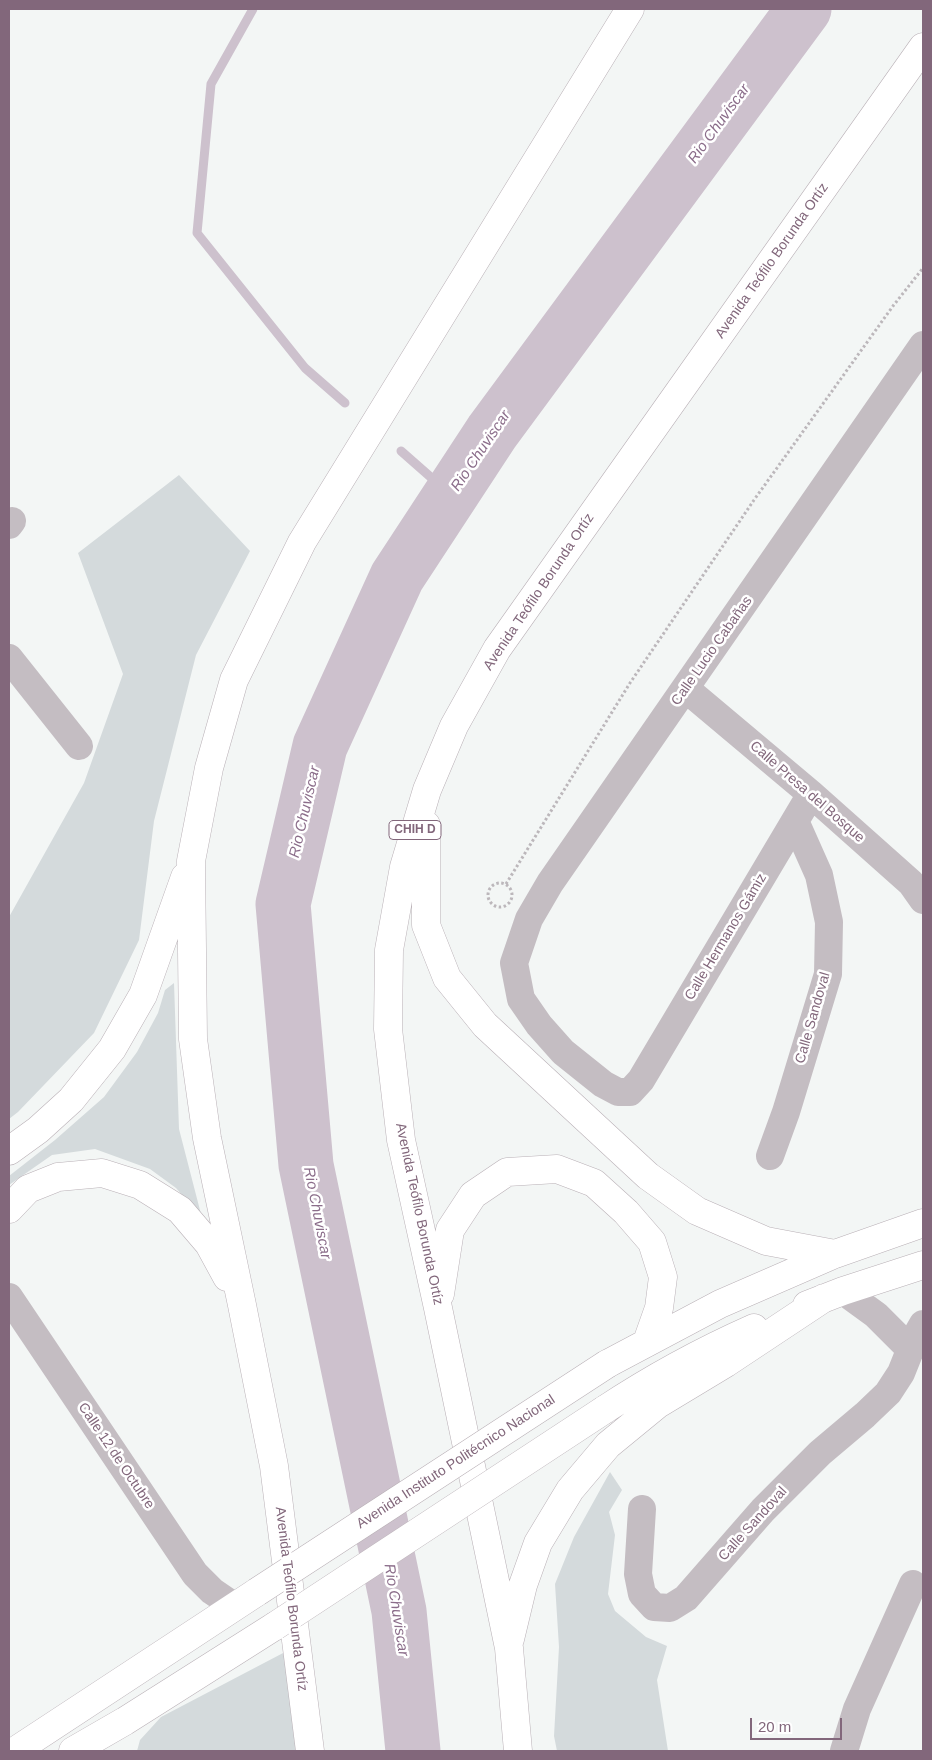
<!DOCTYPE html>
<html>
<head>
<meta charset="utf-8">
<style>
	body { margin:0 }
	#map { position:relative; width:932px; height:1760px; overflow:hidden; background:#f3f6f5; font-family:Arial,sans-serif }
	canvas { display:block }
	.frame { position:absolute; inset:0; border:10px solid #82677b; pointer-events:none }
	.scale { position:absolute; left:750px; top:1718px; width:92px; height:22px; box-sizing:border-box; border:2px solid #82677b; border-top:0; padding-left:6px; font-size:15px; line-height:18px; white-space:nowrap; color:#82677b; -webkit-text-stroke:4px #fff; paint-order:stroke }
</style>
</head>
<body>
<div id="map">
<canvas width="932" height="1760"></canvas>
<div class="frame"></div>
<div class="scale">20 m</div>
</div>
<script>
const context = document.querySelector('canvas').getContext('2d');
context.lineJoin = 'round';
function fillPath(path, color) {
  context.fillStyle = color;
  context.fill(path, 'evenodd');
}
function strokePath(path, color, width, dash) {
  context.strokeStyle = color;
  context.lineWidth = width;
  context.lineCap = dash ? 'butt' : 'round';
  context.setLineDash(dash || []);
  context.stroke(path);
}
function label(font, color, halo, rows, align = 'center') {
  context.font = font + ' Arial,sans-serif';
  context.lineWidth = 5;
  context.setLineDash([]);
  context.textBaseline = 'middle';
  context.strokeStyle = halo;
  context.fillStyle = color;
  for (const [text, x, y, turn = 0] of rows) {
    context.save();
    context.translate(x, y);
    context.rotate((+turn || 0) * Math.PI / 180);
    context.textAlign = isNaN(turn) ? turn : align;
    if (halo) context.strokeText(text, 0, 0);
    context.fillText(text, 0, 0);
    context.restore();
  }
}
fillPath(new Path2D(`
	M 179,475 L 250,551 L 196,655 L 154,821 L 139,940 L 94,1033 L 18,1112 L 9,1119 L 9,917 L 84,783 L 123,674 L 78,553 Z
	M 174,983 L 179,1129 L 202,1218 L 176,1188 L 150,1169 L 95,1149 L 52,1155 L 9,1185 L 9,1176 L 55,1140 L 104,1097 L 137,1052 L 158,1013 L 165,990 Z
	M 610,1472 L 622,1490 L 609,1512 L 615,1535 L 608,1594 L 615,1611 L 646,1637 L 667,1646 L 657,1680 L 668,1751 L 557,1751 L 554,1736 L 559,1647 L 555,1584 L 574,1537 Z
	M 285,1652 L 296,1751 L 137,1751 L 140,1740 L 161,1717 Z`), '#d4dadc');
strokePath(new Path2D(`
	M 253,9 L 211,84 L 197,233 L 305,368 L 345,403
	M 401,451 L 451,495`), '#cdc1cd', 9);
strokePath(new Path2D(`
	M 413,1751 L 399,1611 L 306,1165 L 283,904 L 320,746 L 397,577 L 492,432 L 804,9`), '#cdc1cd', 55);
const primary = new Path2D(`
	M 426,825 L 426,925 L 447,978 L 485,1025 L 648,1176 L 697,1211 L 766,1241 L 835,1254
	M 9,1151 L 38,1130 L 71,1100 L 112,1049 L 143,995 L 185,877
	M 9,1209 L 28,1189 L 58,1177 L 102,1173 L 140,1185 L 180,1210 L 209,1244 L 227,1277
	M 440,1294 L 450,1230 L 473,1195 L 507,1172 L 557,1169 L 594,1183 L 626,1212 L 652,1242 L 663,1277 L 659,1308 L 647,1342
	M 807,1305 L 843,1291 L 923,1265
	M 607,1364 L 720,1304 L 835,1254 L 923,1223
	M 604,1410 C 651,1379 702,1351 754,1328
	M 510,1639 L 523,1585 L 538,1543 L 570,1490 L 608,1445 L 658,1404 L 726,1363 L 824,1298
	M 15,1751 L 257,1592
	M 73,1751 L 125,1721 L 275,1626
	M 310,1751 L 274,1466 L 242,1305 L 207,1138 L 193,1039 L 191,861 L 209,768 L 234,680 L 302,542 L 630,9
	M 518,1751 L 509,1648 L 438,1308 L 401,1140 L 388,1029 L 389,950 L 404,867 L 427,790 L 454,726 L 497,649 L 923,47`);
strokePath(primary, '#b9b0b6', 29);
strokePath(new Path2D(`
	M488 895a12 12 0 1 1 24 0a12 12 0 1 1-24 0Z
	M 506,884 L 630,683 L 754,500 L 893,306 L 923,268`), '#bcb7bb', 3, [2.5, 2.5]);
strokePath(new Path2D(`
	M 9,525 L 12,521
	M 9,658 L 79,746
	M 686,689 L 811,794 L 911,883 L 923,900
	M 811,794 L 641,1080 L 630,1092 L 618,1092 L 603,1084 L 563,1052 L 539,1025 L 521,999 L 514,963 L 529,919 L 550,883 L 923,345
	M 770,1156 L 786,1112 L 828,974 L 829,922 L 819,875 L 795,821
	M 843,1291 L 876,1315 L 911,1350
	M 9,1297 L 195,1574 L 212,1591 L 234,1606
	M 642,1509 L 638,1574 L 642,1594 L 654,1607 L 670,1608 L 686,1598 L 763,1510 L 820,1453 L 865,1415 L 888,1393 L 901,1373 L 915,1338 L 923,1324
	M 844,1751 L 857,1709 L 913,1584`), '#c4bdc2', 28);
strokePath(primary, '#fff', 28);
const primaryBridge = new Path2D(`
	M 257,1592 L 607,1364
	M 275,1626 L 604,1410`);
strokePath(primaryBridge, '#b9b0b6', 29, []);
strokePath(primaryBridge, '#fff', 28);
for (const [x, y, w] of [
	[415,830,52]
]) {
  const box = new Path2D();
  box.roundRect(x - w / 2, y - 9.5, w, 19, 4);
  context.fillStyle = '#fff';
  context.fill(box);
  strokePath(box, '#82677b', 1);
}
label('bold 12px', '#82677b', null, [
	["CHIH D",415,830]
]);
label('14px', '#82677b', '#fff', [
	["Avenida Teófilo Borunda Ortíz",772,261,-55],
	["Avenida Teófilo Borunda Ortíz",539,592,-56],
	["Calle Lucio Cabañas",712,651,-55],
	["Calle Presa del Bosque",807,792,41],
	["Calle Hermanos Gámiz",726,937,-59],
	["Calle Sandoval",813,1018,-74],
	["Avenida Teófilo Borunda Ortíz",419,1214,78],
	["Calle 12 de Octubre",116,1456,56],
	["Avenida Instituto Politécnico Nacional",456,1462,-33],
	["Calle Sandoval",753,1524,-48],
	["Avenida Teófilo Borunda Ortíz",291,1599,83]
]);
label('italic 15px', '#8b6d8a', '#fff', [
	["Rio Chuviscar",719,124,-54],
	["Rio Chuviscar",481,451,-56],
	["Rio Chuviscar",305,812,-77],
	["Rio Chuviscar",317,1213,79],
	["Rio Chuviscar",396,1610,81]
]);
</script>
</body>
</html>
